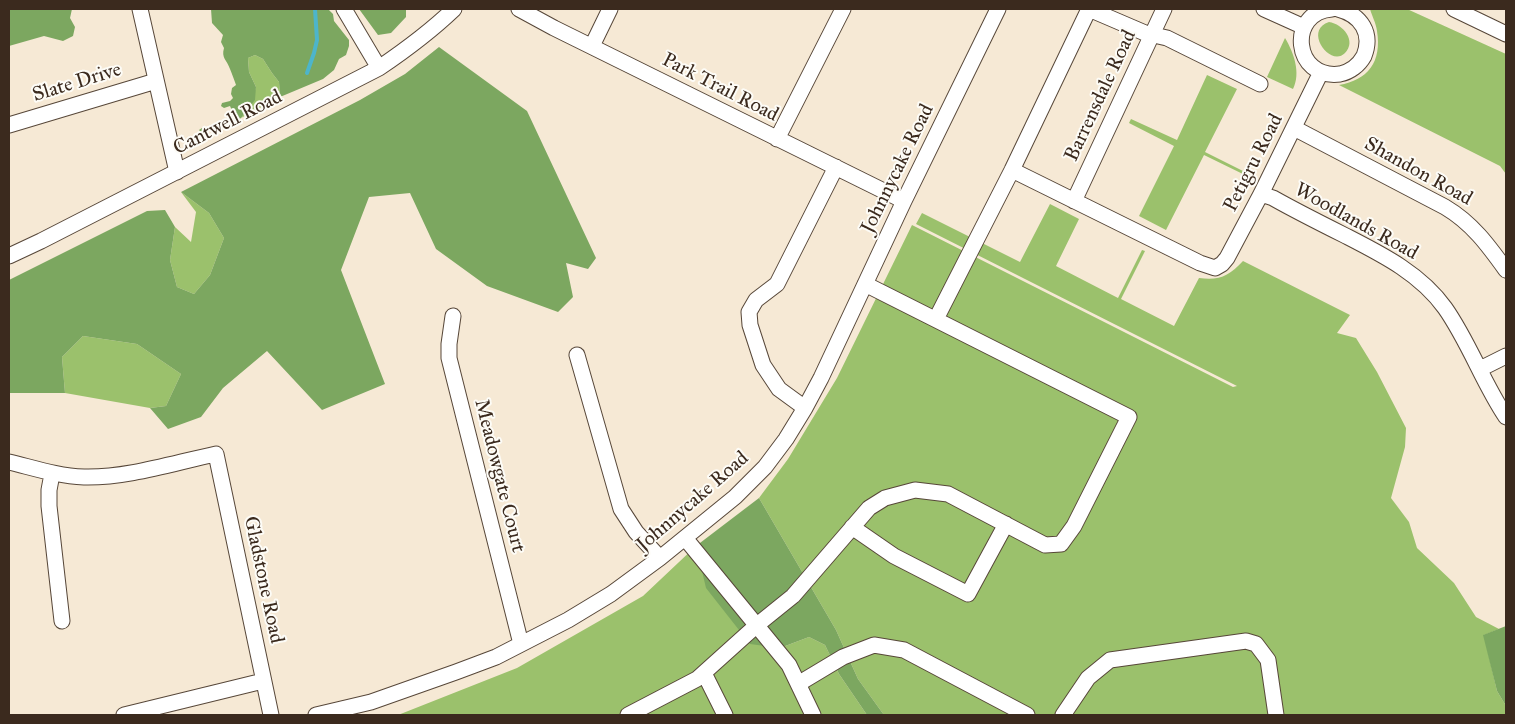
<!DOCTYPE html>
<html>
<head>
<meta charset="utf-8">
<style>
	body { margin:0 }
	#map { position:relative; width:1515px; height:724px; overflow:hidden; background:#f6e9d5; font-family:"IM FELL Great Primer",serif }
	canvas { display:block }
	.frame { position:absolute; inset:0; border:10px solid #3b2a1e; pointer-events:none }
</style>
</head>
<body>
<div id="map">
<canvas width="1515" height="724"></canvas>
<div class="frame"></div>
</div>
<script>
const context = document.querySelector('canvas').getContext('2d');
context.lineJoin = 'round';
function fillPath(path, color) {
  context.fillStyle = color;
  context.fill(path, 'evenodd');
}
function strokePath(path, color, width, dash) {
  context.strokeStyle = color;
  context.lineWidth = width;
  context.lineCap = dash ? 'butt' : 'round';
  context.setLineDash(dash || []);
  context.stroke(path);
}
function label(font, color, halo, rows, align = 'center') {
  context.font = font + ' "IM FELL Great Primer",serif';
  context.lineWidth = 4;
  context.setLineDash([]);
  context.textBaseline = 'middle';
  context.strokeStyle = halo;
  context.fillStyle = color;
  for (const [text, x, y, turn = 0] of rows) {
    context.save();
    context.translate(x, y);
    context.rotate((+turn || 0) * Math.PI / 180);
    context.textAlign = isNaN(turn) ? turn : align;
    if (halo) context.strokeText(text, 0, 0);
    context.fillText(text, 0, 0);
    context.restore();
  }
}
fillPath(new Path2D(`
	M 1370,9 L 1407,9 L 1506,54 L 1506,174 L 1500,166 L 1339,85 C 1368,80 1382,62 1377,31 C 1376,23 1372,16 1370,9 Z
	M 1329,22 C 1343,24 1357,41 1345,53 C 1330,68 1303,30 1329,22 Z
	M 1285,38 C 1294,53 1301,73 1293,89 L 1267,77 Z
	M 255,55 L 263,59 L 272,73 L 279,82 L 280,97 L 241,118 L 251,106 L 256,87 L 249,72 L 248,58 Z
	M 1207,75 L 1237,89 L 1205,152 L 1251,175 L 1249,177 L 1204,155 L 1166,230 L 1139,216 L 1174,146 L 1129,123 L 1131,119 L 1177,140 Z
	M 181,192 L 209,213 L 224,238 L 210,275 L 194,294 L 177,287 L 170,260 L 175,227 L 191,242 L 196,212 Z
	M 1050,204 L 1079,219 L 1056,266 L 1118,298 L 1142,250 L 1145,251 L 1121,299 L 1174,326 L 1199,278 C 1219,281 1229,276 1243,261 L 1350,315 L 1337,333 L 1356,338 L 1377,372 L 1406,428 L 1405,447 L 1391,498 L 1409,522 L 1417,548 L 1454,583 L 1476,617 L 1499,629 L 1484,635 L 1497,691 L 1506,706 L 1506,715 L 884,715 L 858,679 L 836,630 L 759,498 L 788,459 L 837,378 L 912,225 L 1233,387 L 1237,386 L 916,224 L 922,213 L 1020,262 Z
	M 83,336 L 137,344 L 181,374 L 166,406 L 150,408 L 65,393 L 62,357 Z
	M 696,546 L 780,648 L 809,637 L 825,645 L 839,674 L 867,715 L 398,715 L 517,668 L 643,596 Z`), '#9bc16c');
fillPath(new Path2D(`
	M 9,9 L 72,9 L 70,18 L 75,27 L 73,36 L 63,41 L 44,36 L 9,46 Z
	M 211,9 L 328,9 L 333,14 L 334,21 L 349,40 L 349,46 L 346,55 L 339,59 L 334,70 L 323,79 L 280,97 L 279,82 L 272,73 L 263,59 L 255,55 L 248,58 L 249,72 L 256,87 L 255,100 L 241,118 L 223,129 L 201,132 L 199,130 L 202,128 C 209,130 214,126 221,127 L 234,115 L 230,106 L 224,108 L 221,106 L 222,103 L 230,101 L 233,98 L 231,94 L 232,88 L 236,85 C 234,79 232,74 230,69 C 227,60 221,58 224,48 L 221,42 L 223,35 L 212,23 Z
	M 359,9 L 406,9 L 406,17 L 391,33 L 378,35 Z
	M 439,47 L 527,111 L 596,258 L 588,269 L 566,263 L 573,297 L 558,312 L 487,286 L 436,249 L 410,193 L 369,197 L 341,270 L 385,384 L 322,410 L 267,351 L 223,388 L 201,417 L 168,429 L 150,408 L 166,406 L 181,374 L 137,344 L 83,336 L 62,357 L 65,393 L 9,393 L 9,280 L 147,211 L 165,210 L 175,227 L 170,260 L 177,287 L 194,294 L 210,275 L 224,238 L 209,213 L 181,192 L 360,100 L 405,74 Z
	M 759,498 L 836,630 L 858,679 L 884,715 L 867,715 L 839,674 L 825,645 L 809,637 L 780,648 L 750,644 L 706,588 L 696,546 Z
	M 1506,626 L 1506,706 L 1497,691 L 1483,635 Z`), '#7ca760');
strokePath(new Path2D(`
	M 307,73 L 314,53 L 317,40 L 315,9`), '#4db5cb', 4);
const minor = new Path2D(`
	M 140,9 L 177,172
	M 344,9 L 379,68
	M 519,9 L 554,28 L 904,201
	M 1089,9 L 1145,33 L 1167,38 L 1260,84
	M 1264,9 L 1304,27
	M 1332,9 C 1287,12 1293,80 1340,74 C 1350,72 1359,65 1364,56 C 1373,33 1361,15 1338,9
	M 1454,9 L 1506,34
	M 592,46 L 610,9
	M 9,125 L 156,81
	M 1294,128 L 1445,207 C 1472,223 1488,245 1506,270
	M 777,139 L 843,9
	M 1012,170 L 1200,263 L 1215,268 L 1222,264 L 1227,258 L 1261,194 L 1321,72
	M 1261,194 L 1273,198 C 1296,211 1320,223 1344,235 C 1381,254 1420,273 1445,308 C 1469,342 1483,383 1506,417
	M 1074,201 L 1164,9
	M 9,256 L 41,241 L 379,68 C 407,49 430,32 454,9
	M 453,316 L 449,344 L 449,358 L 521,644
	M 936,319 L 1012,170 L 1089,9
	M 577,355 L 621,509 L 636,532 L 660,558
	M 1480,369 L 1506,356
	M 805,408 L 779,389 L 763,365 L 750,325 L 749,312 L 756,300 L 777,284 L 836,167
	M 9,462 C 34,468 58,476 84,477 C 128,478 173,463 216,454 L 271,715
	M 52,474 L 49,490 L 49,506 L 62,621
	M 852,527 L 894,556 L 968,594 L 1006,524
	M 685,538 L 789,665 L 813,715
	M 704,673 L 725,715
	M 798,684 L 843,657 L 874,645 L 904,650 L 1027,715
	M 124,715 L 263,681
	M 316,715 L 371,702 L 456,672 L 496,657 L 568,620 L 611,594 L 660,558 L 735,497 L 765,467 L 786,439 L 805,408 L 821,378 L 904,201 L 998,9
	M 628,715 L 697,679 L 757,625 L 793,596 L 869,508 L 885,498 L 915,490 L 948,494 L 1045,545 L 1061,544 L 1074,526 L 1129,417 L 865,284
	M 1063,715 L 1088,678 L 1110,660 L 1246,641 L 1256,644 L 1268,660 L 1276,715`);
strokePath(minor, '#574739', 17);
strokePath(minor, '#fff', 15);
label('20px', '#3b2a1e', '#fdfcf7', [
	["Slate Drive",77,83,-17],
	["Park Trail Road",720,88,27],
	["Barrensdale Road",1101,96,-65],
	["Cantwell Road",228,123,-27],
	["Petigru Road",1254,163,-63],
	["Johnnycake Road",898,169,-64],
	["Shandon Road",1418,172,29],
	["Woodlands Road",1356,222,29],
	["Meadowgate Court",499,476,76],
	["Johnnycake Road",693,502,-41],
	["Gladstone Road",263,580,78]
]);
</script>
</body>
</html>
